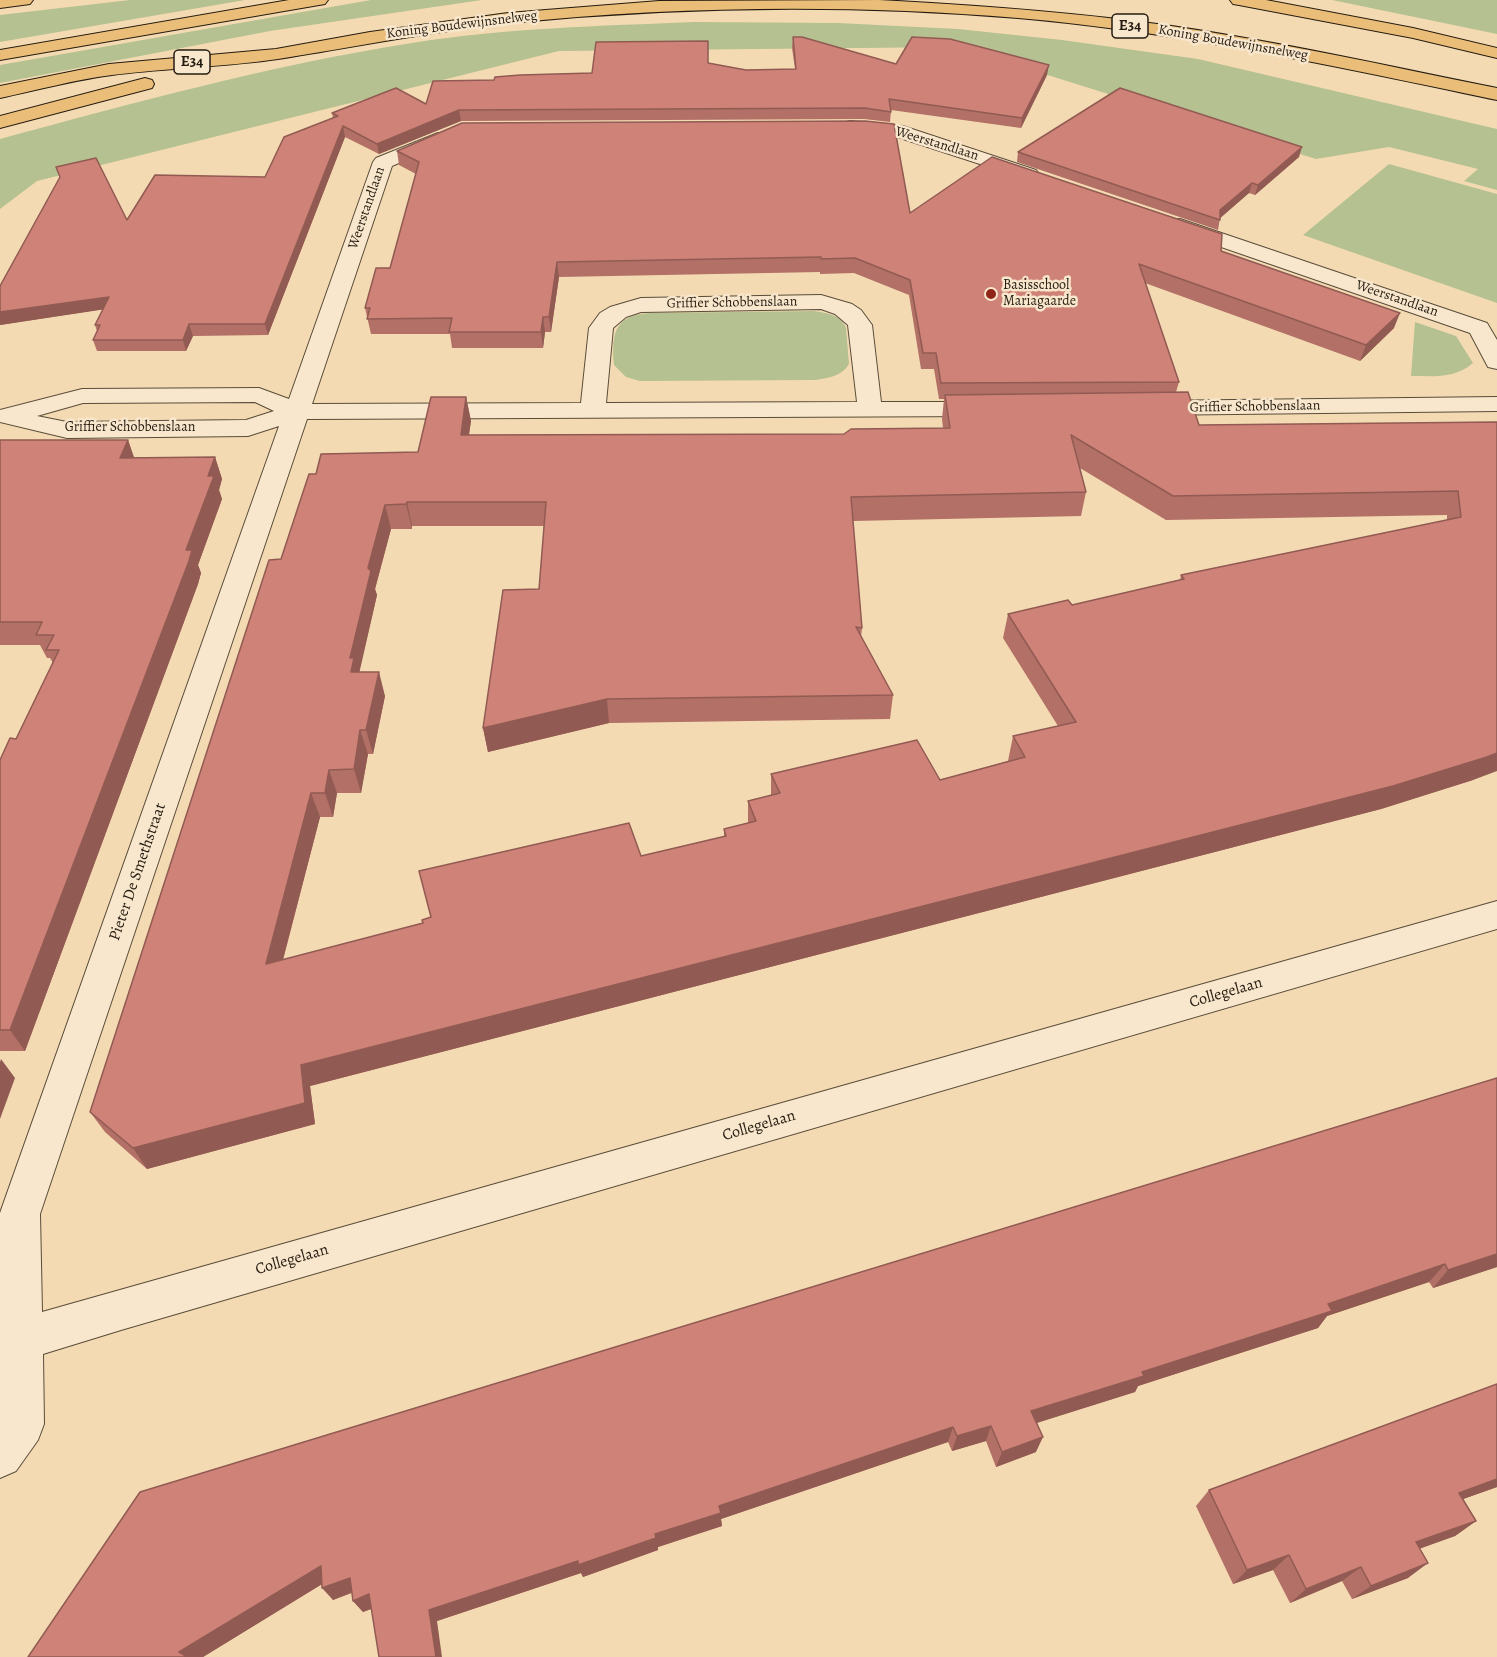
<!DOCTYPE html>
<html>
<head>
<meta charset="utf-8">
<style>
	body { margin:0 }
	canvas { display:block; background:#f4dab2 }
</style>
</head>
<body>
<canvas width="1497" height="1657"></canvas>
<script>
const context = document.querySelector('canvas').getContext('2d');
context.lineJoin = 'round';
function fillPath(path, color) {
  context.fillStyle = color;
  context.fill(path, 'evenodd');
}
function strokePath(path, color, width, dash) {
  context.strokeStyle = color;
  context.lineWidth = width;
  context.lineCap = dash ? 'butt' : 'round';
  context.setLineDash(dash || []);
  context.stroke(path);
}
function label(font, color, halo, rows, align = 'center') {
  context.font = font + ' Alegreya,serif';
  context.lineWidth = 5;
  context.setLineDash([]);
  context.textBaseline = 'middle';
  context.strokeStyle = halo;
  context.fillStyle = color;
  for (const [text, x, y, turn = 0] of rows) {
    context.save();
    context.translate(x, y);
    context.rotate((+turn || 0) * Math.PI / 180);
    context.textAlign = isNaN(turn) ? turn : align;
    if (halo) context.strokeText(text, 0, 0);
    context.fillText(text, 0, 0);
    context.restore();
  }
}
fillPath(new Path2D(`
	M 130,0 L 245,0 L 0,42 L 0,15 Z
	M 371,0 L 482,0 L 270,31 L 0,83 L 0,65 Z
	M 1332,0 L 1497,0 L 1497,34 Z
	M 694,22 L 838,23 L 958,29 L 1062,40 L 1198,59 L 1497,129 L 1497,190 L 1464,181 L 1478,169 L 1389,147 L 1316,159 L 958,47 L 559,51 L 37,181 L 0,209 L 0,139 C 136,102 272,65 412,43 C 505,28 600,26 694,22 Z
	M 1389,164 L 1497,194 L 1497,303 L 1303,235 Z
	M 814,311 C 827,313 841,315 846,328 L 849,364 C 842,376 829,378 815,380 L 640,381 L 626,377 L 614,365 C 611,333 615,315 650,313 Z
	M 1415,322 L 1456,336 L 1473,363 C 1454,379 1435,376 1411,376 Z`), '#b5c190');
const minor = new Path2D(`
	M 850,121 L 903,126 L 1036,170 L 1039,174 L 1036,178 L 1029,180 L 894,136 L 843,131 L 840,127 L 843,123 Z
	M 438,133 L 445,135 L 448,139 L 445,143 L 392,166 L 312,404 L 581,403 L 589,328 L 600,313 L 610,307 L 641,298 L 821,295 L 852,304 L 861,310 L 872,325 L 881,402 L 987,402 L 996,404 L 999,409 L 996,414 L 987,416 L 307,419 L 40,1214 L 42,1312 L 1497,901 L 1497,929 L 121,1330 L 43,1354 L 44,1424 L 38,1440 L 16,1471 L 0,1478 L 0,1213 L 279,426 L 248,436 L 67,438 L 0,422 L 0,410 L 82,389 L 259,388 L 289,399 L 373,162 L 376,158 ZM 821,309 L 835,314 L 848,325 L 857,402 L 606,403 L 613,328 L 626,317 L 641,312 ZM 255,402 L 274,411 L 246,420 L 67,422 L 37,416 L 83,403 Z
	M 1180,219 L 1487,323 L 1497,340 L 1497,369 L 1488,367 L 1470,333 L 1172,230 L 1169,225 L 1172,220 Z
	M 1497,397 L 1497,411 L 1147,415 L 1138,413 L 1135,408 L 1138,403 L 1147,401 Z`);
const motorway = new Path2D(`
	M 0,0 L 33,0 L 30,4 L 0,8 Z
	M 289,0 L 328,0 L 325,4 L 319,5 L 0,60 L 0,50 Z
	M 879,0 C 975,5 1070,12 1165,25 C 1276,41 1387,66 1497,88 L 1497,100 C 1339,67 1180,32 1018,18 C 849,4 679,6 510,23 C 432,31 355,47 278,59 C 223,67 167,68 112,75 C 74,80 37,90 0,98 L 0,86 L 109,64 L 276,49 L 370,32 L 508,13 L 659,1 Z
	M 1230,0 L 1266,0 L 1413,28 L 1497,48 L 1497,58 L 1413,38 L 1239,5 L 1233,4 Z
	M 145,78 L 152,80 L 154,84 L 152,88 L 0,128 L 0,116 Z`);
strokePath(minor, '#594c39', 2);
strokePath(motorway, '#251c11', 2);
fillPath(minor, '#f8e7cd');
fillPath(motorway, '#eabd79');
fillPath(new Path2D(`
	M 793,37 L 896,64 L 1047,75 L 1021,128 L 891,110 L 890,122 L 864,119 L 461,121 L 379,154 L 345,137 L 268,335 L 193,336 L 186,351 L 97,351 L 93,340 L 97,331 L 95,325 L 103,309 L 0,325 L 0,286 L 127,220 L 265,177 L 333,118 L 332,113 L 426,104 L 494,80 L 708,64 L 746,70 L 795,69 L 792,48 Z
	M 397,151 L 1221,251 L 1394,328 L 1360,361 L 1145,283 L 1179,382 L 1176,392 L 1199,425 L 1497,422 L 1473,780 L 1381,809 L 310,1086 L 315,1124 L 147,1169 L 105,1132 L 90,1112 L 281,559 L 316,474 L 418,452 L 466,397 L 471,421 L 469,435 L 844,434 L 943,428 L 942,419 L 944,399 L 939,399 L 934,369 L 921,369 L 909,295 L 854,273 L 820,274 L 820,272 L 559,277 L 551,332 L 545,332 L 543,348 L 452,348 L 450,334 L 371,334 L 365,308 L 390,268 L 416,174 L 399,165 ZM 1080,468 L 1166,520 L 1447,515 L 1447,520 L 1181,575 L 1180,580 L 1072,605 L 1008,614 L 1003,638 L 1058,726 L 1013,736 L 1008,761 L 940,780 L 771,774 L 771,795 L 748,801 L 748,823 L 724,829 L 724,837 L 641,856 L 423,923 L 283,960 L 320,817 L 333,817 L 337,793 L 361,793 L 368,754 L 373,754 L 385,696 L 359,672 L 377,595 L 375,589 L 391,529 L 412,529 L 412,526 L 544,526 L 539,589 L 483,728 L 488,752 L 609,723 L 890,719 L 893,695 L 861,637 L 862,628 L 853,521 L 1081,516 L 1086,492 Z
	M 1018,152 L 1299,157 L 1255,195 L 1249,193 L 1220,218 L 1218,230 L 1017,162 Z
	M 0,440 L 128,440 L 134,458 L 215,457 L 222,479 L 219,490 L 222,499 L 198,565 L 201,573 L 198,584 L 25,1051 L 0,1051 L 0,760 L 16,739 L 53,663 L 50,658 L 47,658 L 40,645 L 0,645 Z
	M 1497,1078 L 1497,1267 L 1433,1288 L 1429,1282 L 1327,1316 L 1318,1328 L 1138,1386 L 1135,1392 L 1036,1423 L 1036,1452 L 996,1467 L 986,1441 L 952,1451 L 948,1442 L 721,1519 L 722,1526 L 658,1547 L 658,1550 L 583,1577 L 581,1573 L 437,1621 L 371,1609 L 363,1612 L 353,1601 L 352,1593 L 333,1600 L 322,1584 L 203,1657 L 28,1657 Z
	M 1497,1384 L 1497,1487 L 1463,1499 L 1476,1521 L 1455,1536 L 1420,1548 L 1408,1578 L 1352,1599 L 1342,1581 L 1290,1603 L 1273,1570 L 1233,1584 L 1196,1506 L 1209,1490 Z`), '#b27066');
fillPath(new Path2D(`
	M 1049,65 L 1047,75 L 1021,128 L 1022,118 Z
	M 459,110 L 461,121 L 379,154 L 377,144 Z
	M 343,126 L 345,137 L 268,335 L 265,324 Z
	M 1302,147 L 1299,157 L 1255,195 L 1258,185 Z
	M 1252,183 L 1249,193 L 1218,220 L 1220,210 Z
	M 557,262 L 559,277 L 551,332 L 549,317 Z
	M 109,297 L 113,308 L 0,325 L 0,312 Z
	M 1400,313 L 1394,328 L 1360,361 L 1366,345 Z
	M 543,317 L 545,332 L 543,348 L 541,332 Z
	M 189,324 L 193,336 L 186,351 L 183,340 Z
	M 466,397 L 471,421 L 465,459 L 461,435 Z
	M 128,440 L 136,463 L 120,458 Z
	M 215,457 L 222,479 L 219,490 L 222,499 L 198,565 L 201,573 L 198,584 L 25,1051 L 10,1030 L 186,550 L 208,476 Z
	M 407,502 L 412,526 L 412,529 L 406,504 Z
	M 385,505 L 391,529 L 375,589 L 377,595 L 359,674 L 351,672 L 350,658 L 368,568 Z
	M 379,672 L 385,696 L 373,754 L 366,730 Z
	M 607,699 L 609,723 L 488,752 L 483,728 Z
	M 360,730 L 368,754 L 361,793 L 354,769 Z
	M 1497,753 L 1497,771 L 1473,780 L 1381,809 L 310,1086 L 315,1124 L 147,1169 L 133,1148 L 301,1065 Z
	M 329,770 L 337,793 L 333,817 L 325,793 Z
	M 311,793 L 320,817 L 276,986 L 266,964 Z
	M 1,1059 L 15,1078 L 0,1119 L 0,1062 Z
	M 1497,1254 L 1497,1267 L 1433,1288 L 1448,1270 Z
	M 1445,1264 L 1429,1282 L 1327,1316 L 1318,1328 L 1138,1386 L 1135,1392 L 1024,1427 L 1031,1411 L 1142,1372 L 1328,1304 Z
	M 991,1426 L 986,1441 L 952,1451 L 957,1436 Z
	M 953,1427 L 948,1442 L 721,1519 L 722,1526 L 658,1547 L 658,1550 L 583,1577 L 581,1573 L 437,1621 L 442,1657 L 436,1657 L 429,1610 L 655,1534 L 719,1506 Z
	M 1043,1437 L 1036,1452 L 996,1467 L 1002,1452 Z
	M 1497,1479 L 1497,1487 L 1438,1508 L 1459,1493 Z
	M 1476,1521 L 1455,1536 L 1397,1557 L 1416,1542 Z
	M 1289,1555 L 1273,1570 L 1233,1584 L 1247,1570 Z
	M 1428,1563 L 1408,1578 L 1352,1599 L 1371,1586 Z
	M 321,1566 L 332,1578 L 203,1657 L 186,1657 L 179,1652 Z
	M 1361,1567 L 1342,1581 L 1290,1603 L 1306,1589 Z
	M 350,1578 L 360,1589 L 333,1600 L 322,1588 Z
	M 369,1594 L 379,1606 L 363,1612 L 353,1601 Z`), '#915b53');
const building = new Path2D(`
	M 793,37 L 802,37 L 896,64 L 912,37 L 950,39 L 1049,65 L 1022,118 L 889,99 L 891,112 L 865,108 L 459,110 L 377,144 L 343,126 L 265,324 L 189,324 L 183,340 L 93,340 L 100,325 L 95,325 L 109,297 L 0,312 L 0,286 L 60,177 L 56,167 L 96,158 L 127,220 L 155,175 L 265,177 L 284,137 L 338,116 L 332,113 L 396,88 L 426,104 L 433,81 L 494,80 L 495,77 L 520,75 L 592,73 L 596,42 L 708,41 L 708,63 L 746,70 L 796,69 Z
	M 1120,88 L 1302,147 L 1258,185 L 1252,183 L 1220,210 L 1220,220 L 1018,152 Z
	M 865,121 L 894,124 L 910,213 L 992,157 L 1222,234 L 1221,251 L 1400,313 L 1366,345 L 1139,264 L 1179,382 L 941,383 L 936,353 L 923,353 L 910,280 L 855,258 L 821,259 L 821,257 L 557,262 L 549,317 L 543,317 L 541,332 L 449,332 L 452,318 L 367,319 L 370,308 L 365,308 L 376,268 L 390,268 L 419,162 L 397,151 L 462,123 Z
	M 1188,392 L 1199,425 L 1497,422 L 1497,753 L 1487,757 L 1393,786 L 301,1065 L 305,1103 L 133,1148 L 90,1112 L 269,560 L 281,559 L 309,474 L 316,474 L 321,454 L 418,452 L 431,397 L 466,397 L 461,435 L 844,434 L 851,429 L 950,428 L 945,395 ZM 1071,435 L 1173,496 L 1458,491 L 1461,517 L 1181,575 L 1184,579 L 1072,605 L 1068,600 L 1008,614 L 1076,722 L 1013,736 L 1025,757 L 940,780 L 917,740 L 771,774 L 780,793 L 748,801 L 756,821 L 724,829 L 726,836 L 641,856 L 629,823 L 419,871 L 431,917 L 422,920 L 423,923 L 266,964 L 311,793 L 325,793 L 329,770 L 354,769 L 360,730 L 366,730 L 379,672 L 351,672 L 354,658 L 350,658 L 371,571 L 368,568 L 385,505 L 406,504 L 407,502 L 546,502 L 539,589 L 503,590 L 483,728 L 607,699 L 893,695 L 856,627 L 862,628 L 851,497 L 1086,492 Z
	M 0,440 L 128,440 L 120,458 L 215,457 L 208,476 L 214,476 L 186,550 L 192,550 L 189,561 L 10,1030 L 0,1030 L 0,760 L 10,738 L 16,739 L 59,650 L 46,650 L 54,635 L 36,635 L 42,622 L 0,622 Z
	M 1497,1078 L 1497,1254 L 1448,1270 L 1445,1264 L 1328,1304 L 1332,1311 L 1142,1372 L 1144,1376 L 1031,1411 L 1043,1437 L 1002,1452 L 991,1426 L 957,1436 L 953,1427 L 719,1506 L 721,1513 L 655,1534 L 656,1538 L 578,1565 L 578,1561 L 429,1610 L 436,1657 L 379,1657 L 369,1594 L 353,1601 L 350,1578 L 322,1588 L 321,1566 L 179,1652 L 187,1657 L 28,1657 L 140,1492 Z
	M 1497,1384 L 1497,1479 L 1459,1493 L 1476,1521 L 1416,1542 L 1428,1563 L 1371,1586 L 1361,1567 L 1306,1589 L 1289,1555 L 1247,1570 L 1209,1490 Z`);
fillPath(building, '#cf8277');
strokePath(building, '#915b53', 1.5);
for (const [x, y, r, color] of [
	[991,294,6,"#8f2418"]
]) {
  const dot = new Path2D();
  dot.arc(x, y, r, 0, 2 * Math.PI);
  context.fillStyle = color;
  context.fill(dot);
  strokePath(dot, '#f8e7cd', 2);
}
label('14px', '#251c11', '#f8e7cd', [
	["Koning Boudewijnsnelweg",462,25,-7],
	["Koning Boudewijnsnelweg",1233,43,10],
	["Weerstandlaan",937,144,17],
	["Weerstandlaan",367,208,-71],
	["Weerstandlaan",1397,299,19],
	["Griffier Schobbenslaan",732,303,-1],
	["Griffier Schobbenslaan",1255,407,-1],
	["Griffier Schobbenslaan",130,428]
]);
label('14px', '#251c11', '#f8e7cd', [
	["Basisschool",1003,286],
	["Mariagaarde",1003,302]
], 'left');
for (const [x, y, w] of [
	[1130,26,36],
	[192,62,36]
]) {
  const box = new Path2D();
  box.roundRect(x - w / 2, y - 12, w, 24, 4.5);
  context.fillStyle = '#f8e7cd';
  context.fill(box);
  strokePath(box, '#251c11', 1.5);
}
label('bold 15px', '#251c11', null, [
	["E34",1130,26],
	["E34",192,62]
]);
label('16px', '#251c11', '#f8e7cd', [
	["Pieter De Smethstraat",138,872,-71],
	["Collegelaan",1226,993,-16],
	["Collegelaan",759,1126,-16],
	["Collegelaan",292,1260,-16]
]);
</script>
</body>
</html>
